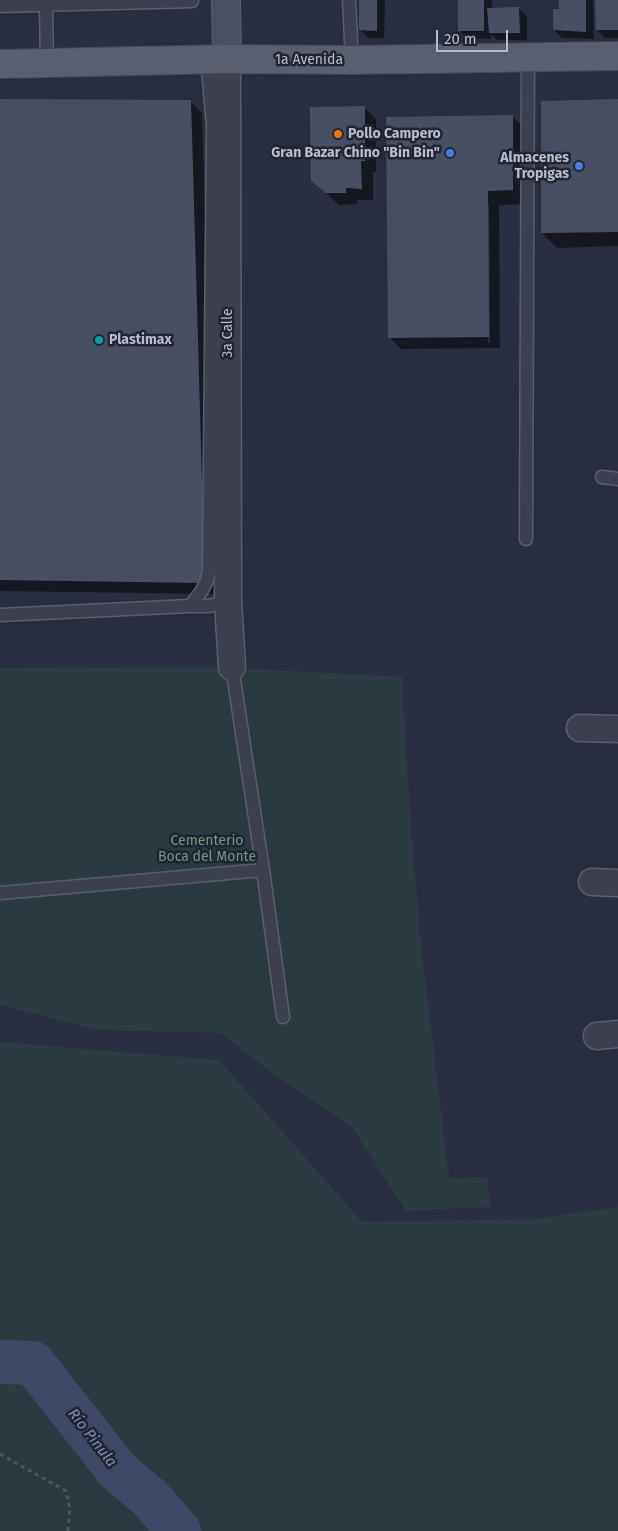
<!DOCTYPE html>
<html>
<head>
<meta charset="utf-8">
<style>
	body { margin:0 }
	#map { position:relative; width:618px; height:1531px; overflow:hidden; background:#282e3f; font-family:"Fira Sans",sans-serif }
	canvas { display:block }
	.scale { position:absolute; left:436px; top:30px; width:72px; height:22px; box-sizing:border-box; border:2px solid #b8bcc9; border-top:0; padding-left:6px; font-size:15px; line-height:18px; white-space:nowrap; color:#b8bcc9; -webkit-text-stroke:4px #212534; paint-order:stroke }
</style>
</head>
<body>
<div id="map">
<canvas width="618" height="1531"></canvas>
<div class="scale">20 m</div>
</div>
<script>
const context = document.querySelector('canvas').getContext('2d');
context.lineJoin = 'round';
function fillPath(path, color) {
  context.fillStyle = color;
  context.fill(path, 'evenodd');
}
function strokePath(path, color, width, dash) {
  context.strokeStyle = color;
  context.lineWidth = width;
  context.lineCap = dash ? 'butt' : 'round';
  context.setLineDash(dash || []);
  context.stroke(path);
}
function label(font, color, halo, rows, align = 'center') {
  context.font = font + ' "Fira Sans",sans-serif';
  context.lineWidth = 5;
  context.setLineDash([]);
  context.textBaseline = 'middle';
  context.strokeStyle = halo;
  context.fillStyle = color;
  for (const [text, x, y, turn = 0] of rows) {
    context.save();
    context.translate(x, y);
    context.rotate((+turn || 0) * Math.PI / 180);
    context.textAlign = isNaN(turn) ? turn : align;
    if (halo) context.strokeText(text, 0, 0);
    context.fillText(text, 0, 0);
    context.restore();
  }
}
fillPath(new Path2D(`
	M 217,667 L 402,677 L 410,816 L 420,936 L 449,1178 L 487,1177 L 491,1207 L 406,1211 L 352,1127 L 264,1067 L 221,1033 L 98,1030 L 0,1005 L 0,668 Z
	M 0,1042 L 219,1060 L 362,1222 L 535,1219 L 618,1207 L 618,1531 L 0,1531 Z`), '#2b3b41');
fillPath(new Path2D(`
	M 360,0 L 385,0 L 384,38 L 368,38 L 360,29 Z
	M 459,0 L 492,0 L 492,9 L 518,8 L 527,16 L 527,40 L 498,40 L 491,34 L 491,39 L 467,38 L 459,30 Z
	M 560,0 L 593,0 L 594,39 L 562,38 L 554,30 L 560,11 Z
	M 597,0 L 618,0 L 618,38 L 605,38 L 597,30 Z
	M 0,100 L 190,101 L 202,113 L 216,594 L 0,591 Z
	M 618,101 L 618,246 L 557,248 L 542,233 Z
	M 365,108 L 376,119 L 376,172 L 373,172 L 373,200 L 357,200 L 357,204 L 339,205 L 312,180 Z
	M 512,116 L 527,131 L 527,204 L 499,205 L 500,348 L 401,349 L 389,337 ZM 486,205 L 489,205 L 490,343 L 488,343 Z`), '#0007');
strokePath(new Path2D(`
	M 0,1362 L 33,1363 L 118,1471 L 150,1498 L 179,1531`), '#3f4966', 44);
fillPath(new Path2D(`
	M 359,0 L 377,0 L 377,31 L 359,30 Z
	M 458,0 L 484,0 L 484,31 L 458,31 Z
	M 559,0 L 586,0 L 586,32 L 553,30 L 553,9 L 559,9 Z
	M 595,0 L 618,0 L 618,30 L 596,30 Z
	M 519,7 L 520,33 L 489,33 L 487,8 Z
	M 0,99 L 191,100 L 205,583 L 0,580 Z
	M 618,99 L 618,232 L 541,233 L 541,101 Z
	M 365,106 L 365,161 L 361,161 L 362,189 L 346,188 L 346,193 L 326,193 L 311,181 L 310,107 Z
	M 513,115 L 513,190 L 488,191 L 489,337 L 388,338 L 386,117 Z`), '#494f62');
const lane = new Path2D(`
	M 46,0 L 47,63
	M 349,0 L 352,60
	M 0,6 L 192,1
	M 602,477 L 618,479
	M 526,539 L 528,57
	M 190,606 L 209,606 L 228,601
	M 0,615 L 190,606 C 199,595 207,586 209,571 L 213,125 L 207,59
	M 232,667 L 263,870 L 283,1017
	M 0,893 L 263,870`);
const street = new Path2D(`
	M 227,59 L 228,601 L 232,667
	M 580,728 L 618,729
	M 592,882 L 618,883
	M 597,1036 L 618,1034`);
const secondary = new Path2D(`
	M 226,0 L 227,59`);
const primary = new Path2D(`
	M 0,64 L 227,59 L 352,60 L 618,56`);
strokePath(lane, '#5a5e6c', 15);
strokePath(street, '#5a5e6c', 29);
strokePath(secondary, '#5a5e6c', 30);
strokePath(primary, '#454958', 30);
strokePath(new Path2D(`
	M 0,1454 L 66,1491 L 70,1509 L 68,1531`), '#4a585f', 3, [4, 4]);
strokePath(lane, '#3c404f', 12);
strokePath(street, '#3c404f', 26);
strokePath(secondary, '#4a4f62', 28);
strokePath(primary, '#5a5f6f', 28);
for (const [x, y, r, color] of [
	[338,134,5,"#e8710a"],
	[450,153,5,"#3f7fe0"],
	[579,166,5,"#3f7fe0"],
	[99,340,5,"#0f9aa8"]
]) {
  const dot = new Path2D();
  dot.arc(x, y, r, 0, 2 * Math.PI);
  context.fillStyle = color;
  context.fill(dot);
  strokePath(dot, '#212534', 2);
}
label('14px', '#b8bcc9', '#212534', [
	["1a Avenida",309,60],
	["3a Calle",228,333,-90]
]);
label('bold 14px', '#b8bcc9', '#212534', [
	["Pollo Campero",348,134],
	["Gran Bazar Chino \"Bin Bin\"",440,153,"right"],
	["Almacenes",569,158,"right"],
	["Tropigas",569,174,"right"],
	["Plastimax",109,340]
], 'left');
label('14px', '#729881', '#212534', [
	["Cementerio",207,841],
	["Boca del Monte",207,857]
]);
label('italic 15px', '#838eae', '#212534', [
	["Río Pinula",92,1438,52]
]);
</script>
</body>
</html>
